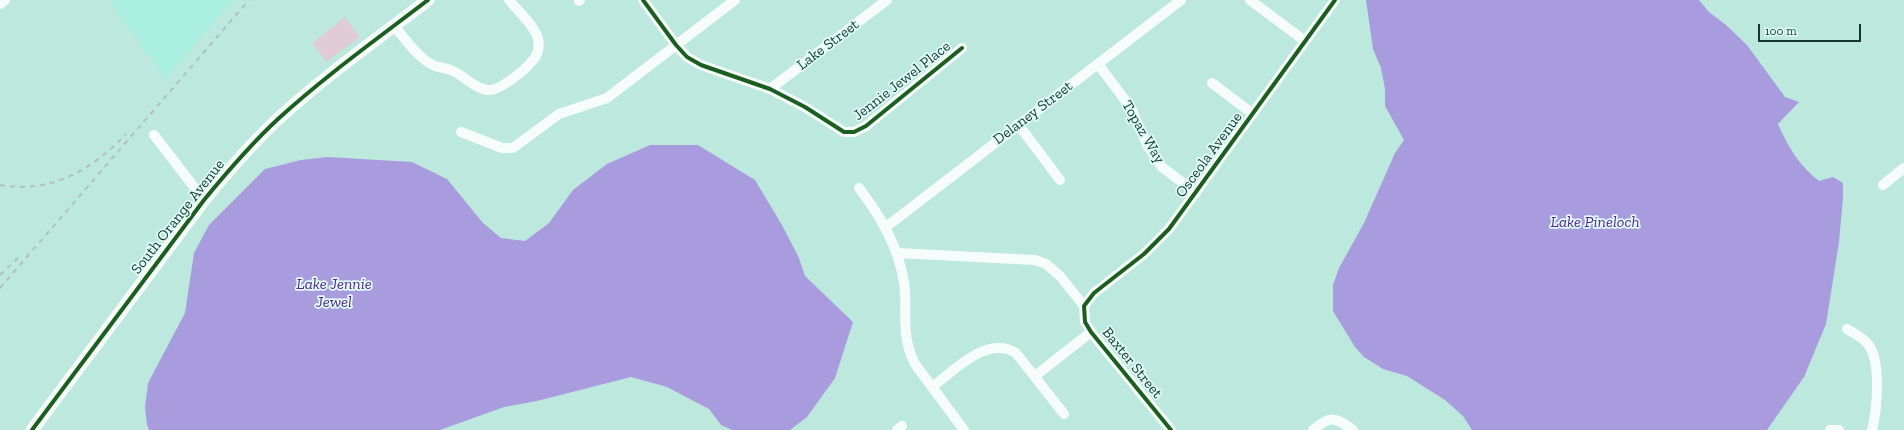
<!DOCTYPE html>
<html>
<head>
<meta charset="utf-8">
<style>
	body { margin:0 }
	#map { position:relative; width:1904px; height:430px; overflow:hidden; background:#bde8de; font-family:"Zilla Slab",serif }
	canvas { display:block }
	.scale { position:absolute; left:1758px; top:24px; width:103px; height:18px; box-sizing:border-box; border:2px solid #15362f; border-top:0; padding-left:5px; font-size:12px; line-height:14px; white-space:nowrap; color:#15362f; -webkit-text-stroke:3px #dffcf5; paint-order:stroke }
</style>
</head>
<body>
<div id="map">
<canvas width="1904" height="430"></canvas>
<div class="scale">100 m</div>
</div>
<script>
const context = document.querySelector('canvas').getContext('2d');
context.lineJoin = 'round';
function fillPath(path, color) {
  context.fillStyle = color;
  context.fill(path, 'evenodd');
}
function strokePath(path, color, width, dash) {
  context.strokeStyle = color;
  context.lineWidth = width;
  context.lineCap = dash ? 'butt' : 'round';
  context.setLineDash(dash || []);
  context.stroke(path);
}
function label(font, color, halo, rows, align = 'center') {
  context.font = font + ' "Zilla Slab",serif';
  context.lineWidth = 3.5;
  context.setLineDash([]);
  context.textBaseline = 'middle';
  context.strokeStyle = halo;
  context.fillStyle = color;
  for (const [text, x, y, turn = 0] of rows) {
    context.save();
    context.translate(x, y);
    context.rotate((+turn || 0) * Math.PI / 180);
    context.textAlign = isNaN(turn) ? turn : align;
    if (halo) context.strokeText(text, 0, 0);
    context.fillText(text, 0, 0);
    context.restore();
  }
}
fillPath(new Path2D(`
	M 112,0 L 234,0 L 166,78 L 114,9 Z`), '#aaefe0');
fillPath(new Path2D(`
	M 345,17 L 360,37 L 326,62 L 312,43 Z`), '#e0ccd4');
fillPath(new Path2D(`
	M 1366,0 L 1699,0 L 1709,12 L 1726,25 L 1747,45 L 1785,97 L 1799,102 L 1778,124 C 1789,148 1798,164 1819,181 L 1833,177 L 1843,183 L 1843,198 L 1839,242 L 1826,324 L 1804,377 L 1767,430 L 1472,430 L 1463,416 L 1445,400 L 1407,376 L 1383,369 L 1364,357 L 1355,347 L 1333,311 L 1333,285 L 1339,268 L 1364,223 L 1395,153 L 1404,140 L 1385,106 L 1385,89 L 1381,68 L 1373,49 Z
	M 650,145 L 698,145 L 755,180 L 782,225 L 799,258 L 805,276 L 853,322 L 835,378 L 807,417 L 790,430 L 732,430 L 721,425 L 709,409 L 667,387 L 631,377 L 537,401 L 504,407 L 440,430 L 149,430 L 147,425 L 145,407 L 148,383 L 185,313 L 194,253 L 209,225 L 265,169 L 301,160 L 328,157 L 412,162 L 447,179 L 483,223 L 501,238 L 525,241 L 549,223 L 573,190 L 607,164 Z`), '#a89cde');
strokePath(new Path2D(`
	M 643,0 L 676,45 L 687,57 L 701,65 L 770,89 L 805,107 L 844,132 L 854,132 L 866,126 L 962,48
	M 1250,0 L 1305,41
	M 579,1 L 580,0
	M 0,4 L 5,0
	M 394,26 C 406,39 418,59 435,66 C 441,68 447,68 453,71 C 464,76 474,88 487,90 C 500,92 532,65 537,54 C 539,49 539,44 538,39 C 536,27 517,10 509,0
	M 1098,64 L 1131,108 L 1148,147 L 1162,167 L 1196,193
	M 1212,83 L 1253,114
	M 770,89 L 887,0
	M 1018,124 L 1060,180
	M 461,132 L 502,148 L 513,148 L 559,114 L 607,98 L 735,0
	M 154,135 L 204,200
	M 1883,185 L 1904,168
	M 859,188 C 881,217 898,246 904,282 C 908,312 900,335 915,364 L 964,430
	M 886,227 L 1181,0
	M 897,253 L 1035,260 L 1046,264 L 1060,276 L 1084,306 L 1085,322 L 1091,332 L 1171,430
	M 1084,306 L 1094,293 L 1144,254 L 1169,229 L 1335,0
	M 1847,329 C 1853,333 1862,337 1867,343 C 1882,359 1877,410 1872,430
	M 1035,376 L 1091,332
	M 932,387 C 955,370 987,335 1016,353 L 1064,414
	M 897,430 L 902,426
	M 1313,430 C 1330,415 1335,417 1353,430
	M 1830,430 L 1839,430`), '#f5fcfa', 10);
strokePath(new Path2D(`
	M 32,430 L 204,200 C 227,172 251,144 278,119 C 325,76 377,39 428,0`), '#f5fcfa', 13);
strokePath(new Path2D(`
	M 0,185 C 51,194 92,170 126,134
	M 0,275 L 21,255
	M 0,288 L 249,0`), '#b4bfbd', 2, [5, 5]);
strokePath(new Path2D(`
	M 643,0 L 676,45 L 687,57 L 701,65 L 770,89 L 805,107 L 844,132 L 854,132 L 866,126 L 962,48
	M 32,430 L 204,200 C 227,172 251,144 278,119 C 325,76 377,39 428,0
	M 1171,430 L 1091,332 L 1085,322 L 1084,306 L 1094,293 L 1144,254 L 1169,229 L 1335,0`), '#1b5e20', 4);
label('15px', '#15362f', '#dffcf5', [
	["Lake Street",828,45,-37],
	["Jennie Jewel Place",902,81,-38],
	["Delaney Street",1033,113,-37],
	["Topaz Way",1143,132,60],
	["Osceola Avenue",1209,155,-54],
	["South Orange Avenue",178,217,-52],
	["Baxter Street",1132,363,51]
]);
label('italic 16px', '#572296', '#dffcf5', [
	["Lake Pineloch",1595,222],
	["Lake Jennie",334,284],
	["Jewel",334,302]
]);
</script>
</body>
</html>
